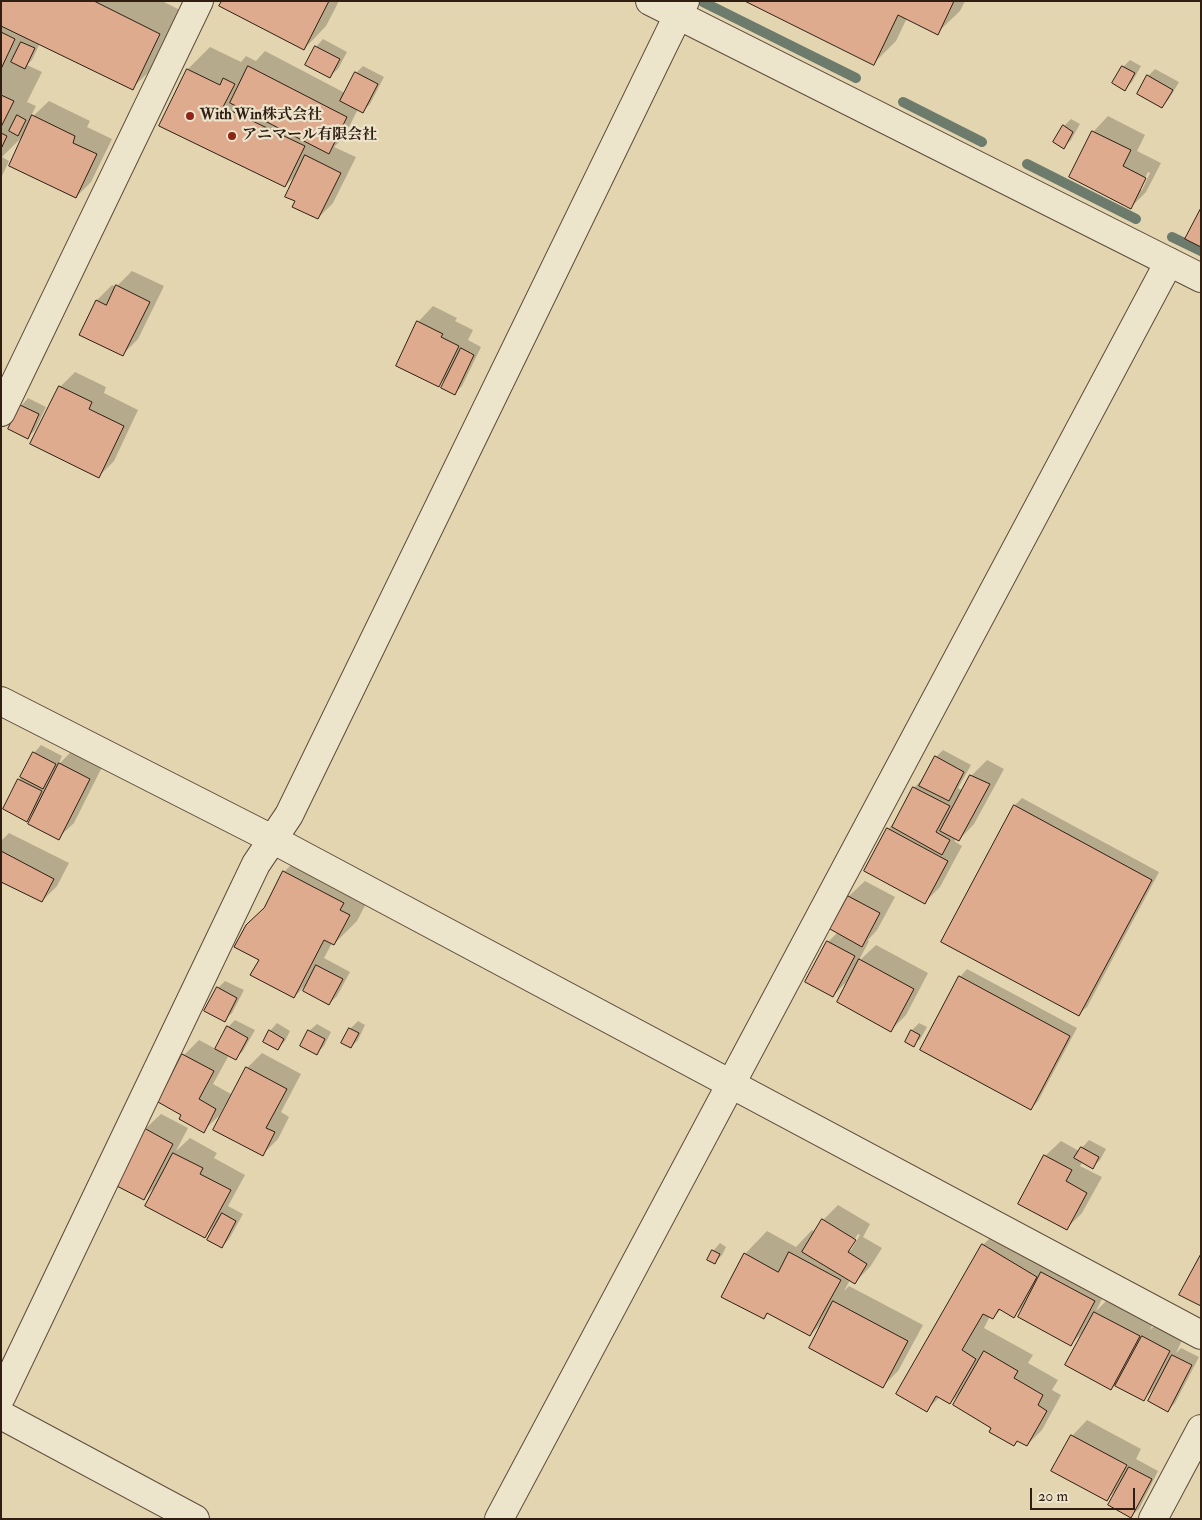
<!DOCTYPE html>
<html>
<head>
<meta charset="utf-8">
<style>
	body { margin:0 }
	#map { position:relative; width:1202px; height:1520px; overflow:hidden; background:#e4d5b1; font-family:"IM FELL Double Pica",serif }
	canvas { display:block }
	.frame { position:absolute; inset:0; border:2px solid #301e12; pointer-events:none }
	.scale { position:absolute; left:1030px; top:1488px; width:105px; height:22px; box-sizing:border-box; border:2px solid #301e12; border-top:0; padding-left:6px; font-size:15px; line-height:18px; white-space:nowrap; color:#301e12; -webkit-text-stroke:4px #ede4cc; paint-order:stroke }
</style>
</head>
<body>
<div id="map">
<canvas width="1202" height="1520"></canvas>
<div class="frame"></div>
<div class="scale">20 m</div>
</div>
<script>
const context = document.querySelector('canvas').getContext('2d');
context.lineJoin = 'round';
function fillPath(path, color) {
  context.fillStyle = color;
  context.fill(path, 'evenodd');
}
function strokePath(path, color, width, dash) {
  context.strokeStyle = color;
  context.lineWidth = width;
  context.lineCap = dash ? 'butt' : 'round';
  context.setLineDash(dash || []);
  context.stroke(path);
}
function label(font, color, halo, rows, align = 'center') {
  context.font = font + ' "IM FELL Double Pica","Noto Serif JP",serif';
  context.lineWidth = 4.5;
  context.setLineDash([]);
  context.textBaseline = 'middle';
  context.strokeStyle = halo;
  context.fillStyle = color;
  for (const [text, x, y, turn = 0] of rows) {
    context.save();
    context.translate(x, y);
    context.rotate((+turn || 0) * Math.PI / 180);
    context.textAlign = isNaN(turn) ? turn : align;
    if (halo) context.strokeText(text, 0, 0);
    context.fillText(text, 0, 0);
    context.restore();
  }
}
fillPath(new Path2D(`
	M 1,1 L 162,1 L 182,11 L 155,66 L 132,88 L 40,43 L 32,60 L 27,65 L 42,72 L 27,102 L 36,106 L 29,120 L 49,101 L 90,121 L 87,127 L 112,139 L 91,182 L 76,197 L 24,135 L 2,157 L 9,161 L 1,178 Z
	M 223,1 L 339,1 L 326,26 L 304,49 Z
	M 748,1 L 965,1 L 960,11 L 937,33 L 907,18 L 896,41 L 874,63 Z
	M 323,39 L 347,52 L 338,69 L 330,76 L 316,47 Z
	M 210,47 L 241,62 L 246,56 L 256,61 L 265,51 L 345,93 L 356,73 L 363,66 L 384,77 L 370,104 L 363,111 L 358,109 L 344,137 L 334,147 L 356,157 L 333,203 L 318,218 L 296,201 L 297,174 L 285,186 L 188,69 Z
	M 1130,60 L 1141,66 L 1132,82 L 1124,89 L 1123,67 Z
	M 1155,69 L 1179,82 L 1169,99 L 1162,107 L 1148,76 Z
	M 1108,116 L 1145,135 L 1137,151 L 1161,163 L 1146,192 L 1131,207 L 1093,132 ZM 1148,172 L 1150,173 L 1142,190 L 1139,190 Z
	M 1071,119 L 1080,124 L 1071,140 L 1064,147 L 1064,126 Z
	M 132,271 L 164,286 L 138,339 L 123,354 L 81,334 L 97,300 L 112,285 L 116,287 Z
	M 433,306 L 457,318 L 455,321 L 473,330 L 468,340 L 481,347 L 462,386 L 455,393 L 448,376 L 439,385 L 418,322 Z
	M 75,372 L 106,387 L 104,393 L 138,410 L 114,461 L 99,476 L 60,387 Z
	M 28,398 L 46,407 L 35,430 L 28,437 L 21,406 Z
	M 41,745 L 62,756 L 58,765 L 75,748 L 104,763 L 74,823 L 58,838 L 35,811 L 27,820 L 5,808 L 34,753 Z
	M 943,750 L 971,765 L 958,788 L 963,791 L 972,775 L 987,760 L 1004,769 L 974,824 L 959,840 L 957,839 L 954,841 L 962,846 L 940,887 L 925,902 L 888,829 L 897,820 L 914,788 L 925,776 L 936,757 Z
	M 1022,798 L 1159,872 L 1087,1007 L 1079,1014 L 1015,805 Z
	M 9,833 L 69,863 L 57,886 L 42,901 L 1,880 L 1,841 Z
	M 307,849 L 372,892 L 357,921 L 334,944 L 332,943 L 324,958 L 350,972 L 337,996 L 329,1004 L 309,982 L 294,997 L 260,960 L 266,907 L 284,872 Z
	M 865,881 L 895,897 L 877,930 L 868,940 L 869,941 L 858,962 L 876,945 L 928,973 L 906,1015 L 891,1030 L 850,978 L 833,996 L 828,942 L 838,932 L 832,929 L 849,896 Z
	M 967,969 L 1077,1028 L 1038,1101 L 1031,1109 L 960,977 Z
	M 225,981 L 244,990 L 232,1013 L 224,1020 L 218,988 Z
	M 235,1020 L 255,1030 L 243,1051 L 236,1058 L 229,1055 L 213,1084 L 231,1094 L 219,1116 L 203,1131 L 183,1114 L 184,1055 L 199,1040 L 216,1049 L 228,1027 Z
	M 358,1021 L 365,1025 L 358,1040 L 351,1047 L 343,1043 L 350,1029 Z
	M 277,1023 L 290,1031 L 285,1041 L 278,1048 L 270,1031 Z
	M 919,1023 L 927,1027 L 921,1038 L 913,1045 L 907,1041 L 912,1030 Z
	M 317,1024 L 331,1032 L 324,1046 L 316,1054 L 309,1031 Z
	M 262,1053 L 301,1074 L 281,1112 L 289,1117 L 278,1139 L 262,1155 L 247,1068 Z
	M 161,1114 L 188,1128 L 176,1151 L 190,1138 L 217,1153 L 214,1158 L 245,1175 L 228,1206 L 243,1214 L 229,1239 L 222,1247 L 216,1225 L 205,1236 L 157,1185 L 143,1199 L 145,1129 Z
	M 1089,1140 L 1106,1149 L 1100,1160 L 1093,1167 L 1083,1161 L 1080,1166 L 1102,1177 L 1082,1213 L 1067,1228 L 1045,1156 L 1061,1141 L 1079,1151 Z
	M 838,1205 L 870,1224 L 863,1237 L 882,1248 L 870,1267 L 854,1283 L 850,1280 L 844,1291 L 849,1286 L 923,1325 L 898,1371 L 883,1386 L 823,1322 L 810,1335 L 769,1312 L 763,1318 L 745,1254 L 767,1231 L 796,1247 L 812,1230 L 816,1232 L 823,1220 ZM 858,1234 L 860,1235 L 851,1250 L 848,1250 Z
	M 1006,1222 L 1109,1285 L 1096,1311 L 1110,1297 L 1154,1321 L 1150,1330 L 1158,1322 L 1184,1336 L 1176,1353 L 1181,1348 L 1199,1357 L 1175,1403 L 1167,1411 L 1156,1387 L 1143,1400 L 1119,1381 L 1111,1389 L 1085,1330 L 1071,1344 L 1025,1305 L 1013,1316 L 1001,1309 L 993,1318 L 990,1316 L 984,1328 L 1033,1355 L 1028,1363 L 1058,1380 L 1052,1390 L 1061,1395 L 1042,1430 L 1027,1445 L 993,1427 L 960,1393 L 950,1403 L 940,1397 L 926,1410 L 983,1245 Z
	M 720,1243 L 726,1247 L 722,1255 L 715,1262 L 713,1251 Z
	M 1087,1420 L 1141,1449 L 1136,1459 L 1158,1471 L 1139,1509 L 1131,1516 L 1116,1490 L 1107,1500 L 1072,1436 Z`), '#0003');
strokePath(new Path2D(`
	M 703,2 L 856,78
	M 903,102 L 982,142
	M 1027,164 L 1136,219
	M 1172,237 L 1201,251`), '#6d7b6d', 10);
const building = new Path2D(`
	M 1,1 L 94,1 L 160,34 L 133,90 L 1,26 Z
	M 222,1 L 329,1 L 304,50 L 219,6 Z
	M 745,1 L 954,1 L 938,35 L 898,15 L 874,65 Z
	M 1,32 L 15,39 L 1,69 Z
	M 21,42 L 35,48 L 25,69 L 11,62 Z
	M 315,46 L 340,59 L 330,78 L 305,65 Z
	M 248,66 L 347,117 L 329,154 L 230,103 Z
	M 1122,66 L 1135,73 L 1125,91 L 1112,83 Z
	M 187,69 L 220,85 L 223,78 L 235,84 L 223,107 L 305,146 L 285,187 L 159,126 Z
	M 355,72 L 378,84 L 363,113 L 340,101 Z
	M 1147,75 L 1173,90 L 1162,108 L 1137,94 Z
	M 1,95 L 14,101 L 1,127 Z
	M 17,115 L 26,120 L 18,136 L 9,131 Z
	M 32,115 L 75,136 L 73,143 L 97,154 L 76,198 L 9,166 Z
	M 1063,125 L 1073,132 L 1064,149 L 1053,142 Z
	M 1092,131 L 1131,150 L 1123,166 L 1146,178 L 1131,209 L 1069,177 Z
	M 1,133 L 7,136 L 1,149 Z
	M 305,155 L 341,173 L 318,219 L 292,207 L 295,201 L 285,197 Z
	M 1201,208 L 1201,247 L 1185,239 Z
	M 116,285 L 150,302 L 123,356 L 79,335 L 96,300 L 106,305 Z
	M 417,321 L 443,334 L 441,337 L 459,346 L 439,387 L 396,366 Z
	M 461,348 L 474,355 L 455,395 L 441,388 Z
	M 59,386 L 92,402 L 89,409 L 124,426 L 99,478 L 30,444 Z
	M 20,405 L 39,414 L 28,439 L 8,429 Z
	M 33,752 L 56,764 L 43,789 L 20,777 Z
	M 935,756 L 964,772 L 949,801 L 919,786 Z
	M 59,763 L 90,779 L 59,840 L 28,824 Z
	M 970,775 L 990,784 L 959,841 L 940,831 Z
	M 18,779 L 42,791 L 27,822 L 3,809 Z
	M 913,787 L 950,806 L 936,832 L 950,840 L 942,855 L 892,827 Z
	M 1014,805 L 1152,880 L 1079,1016 L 941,942 Z
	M 887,828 L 948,861 L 925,904 L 864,871 Z
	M 1,851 L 54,879 L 42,902 L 1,882 Z
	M 283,871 L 344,903 L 340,910 L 350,915 L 334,945 L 324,940 L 294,998 L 250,975 L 259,960 L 234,947 L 246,925 L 264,908 Z
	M 848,896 L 880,913 L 862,947 L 830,929 Z
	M 827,941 L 855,956 L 833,997 L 805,982 Z
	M 859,959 L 914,989 L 891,1032 L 837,1002 Z
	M 316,965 L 343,979 L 329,1005 L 303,991 Z
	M 959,976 L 1070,1036 L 1031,1110 L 920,1050 Z
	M 217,987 L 237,998 L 225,1022 L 204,1011 Z
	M 227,1026 L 248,1038 L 236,1060 L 215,1049 Z
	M 349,1028 L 359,1033 L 351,1048 L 341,1043 Z
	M 269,1030 L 284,1039 L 278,1050 L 263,1042 Z
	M 308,1030 L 325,1039 L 317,1055 L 300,1046 Z
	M 911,1030 L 920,1035 L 914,1047 L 905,1042 Z
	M 182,1054 L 214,1071 L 199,1099 L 216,1109 L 204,1133 L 179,1119 L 181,1115 L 158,1102 Z
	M 246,1067 L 287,1089 L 266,1128 L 275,1132 L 263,1156 L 213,1130 Z
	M 144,1128 L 173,1144 L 144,1200 L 115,1185 Z
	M 1081,1147 L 1099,1157 L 1093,1169 L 1074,1158 Z
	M 173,1153 L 203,1168 L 200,1174 L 231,1190 L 205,1238 L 145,1206 Z
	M 1044,1155 L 1072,1170 L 1066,1181 L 1087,1193 L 1067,1230 L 1018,1204 Z
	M 222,1213 L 236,1221 L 222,1248 L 207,1240 Z
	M 822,1219 L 856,1240 L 848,1252 L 867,1264 L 855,1284 L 802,1252 Z
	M 982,1244 L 1037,1277 L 1014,1318 L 999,1309 L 993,1319 L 983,1314 L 962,1350 L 976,1359 L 950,1404 L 936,1396 L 927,1412 L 896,1394 Z
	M 712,1250 L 720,1254 L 715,1264 L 707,1260 Z
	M 789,1252 L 841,1280 L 810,1336 L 767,1313 L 764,1319 L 721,1297 L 744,1253 L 778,1272 Z
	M 1201,1254 L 1201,1306 L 1179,1295 Z
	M 1041,1272 L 1095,1301 L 1071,1346 L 1018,1317 Z
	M 833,1301 L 908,1341 L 883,1388 L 809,1348 Z
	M 1094,1312 L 1140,1336 L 1111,1390 L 1065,1365 Z
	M 1142,1336 L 1170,1351 L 1144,1401 L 1115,1386 Z
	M 984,1351 L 1018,1371 L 1014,1378 L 1043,1395 L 1038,1405 L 1047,1411 L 1027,1446 L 1017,1441 L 1014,1446 L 989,1432 L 991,1428 L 953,1405 Z
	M 1172,1355 L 1192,1365 L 1168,1412 L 1148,1401 Z
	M 1071,1435 L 1127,1465 L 1107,1501 L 1051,1471 Z
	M 1129,1467 L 1152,1479 L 1131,1518 L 1108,1505 Z`);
fillPath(building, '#deab8f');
strokePath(building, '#301e12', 1);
const minor = new Path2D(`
	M 1,412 L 199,1
	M 1,1397 L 256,864 L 289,815 L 685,1
	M 499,1519 L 1169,262
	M 1153,1519 L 1201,1429`);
const tertiary = new Path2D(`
	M 650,1 L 1201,278
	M 1,701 L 272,839 L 1201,1335
	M 1,1415 L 195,1519`);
strokePath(minor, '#5d4c3a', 30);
strokePath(tertiary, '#5d4c3a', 30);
strokePath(minor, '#ede4cc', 28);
strokePath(tertiary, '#ede4cc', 28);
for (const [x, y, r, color] of [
	[190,116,5,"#8f2418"],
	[232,136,5,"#8f2418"]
]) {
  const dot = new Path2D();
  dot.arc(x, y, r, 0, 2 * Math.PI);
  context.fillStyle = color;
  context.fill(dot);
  strokePath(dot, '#ede4cc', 2);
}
label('bold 15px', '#301e12', '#ede4cc', [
	["With Win株式会社",200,116],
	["アニマール有限会社",242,136]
], 'left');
</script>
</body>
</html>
